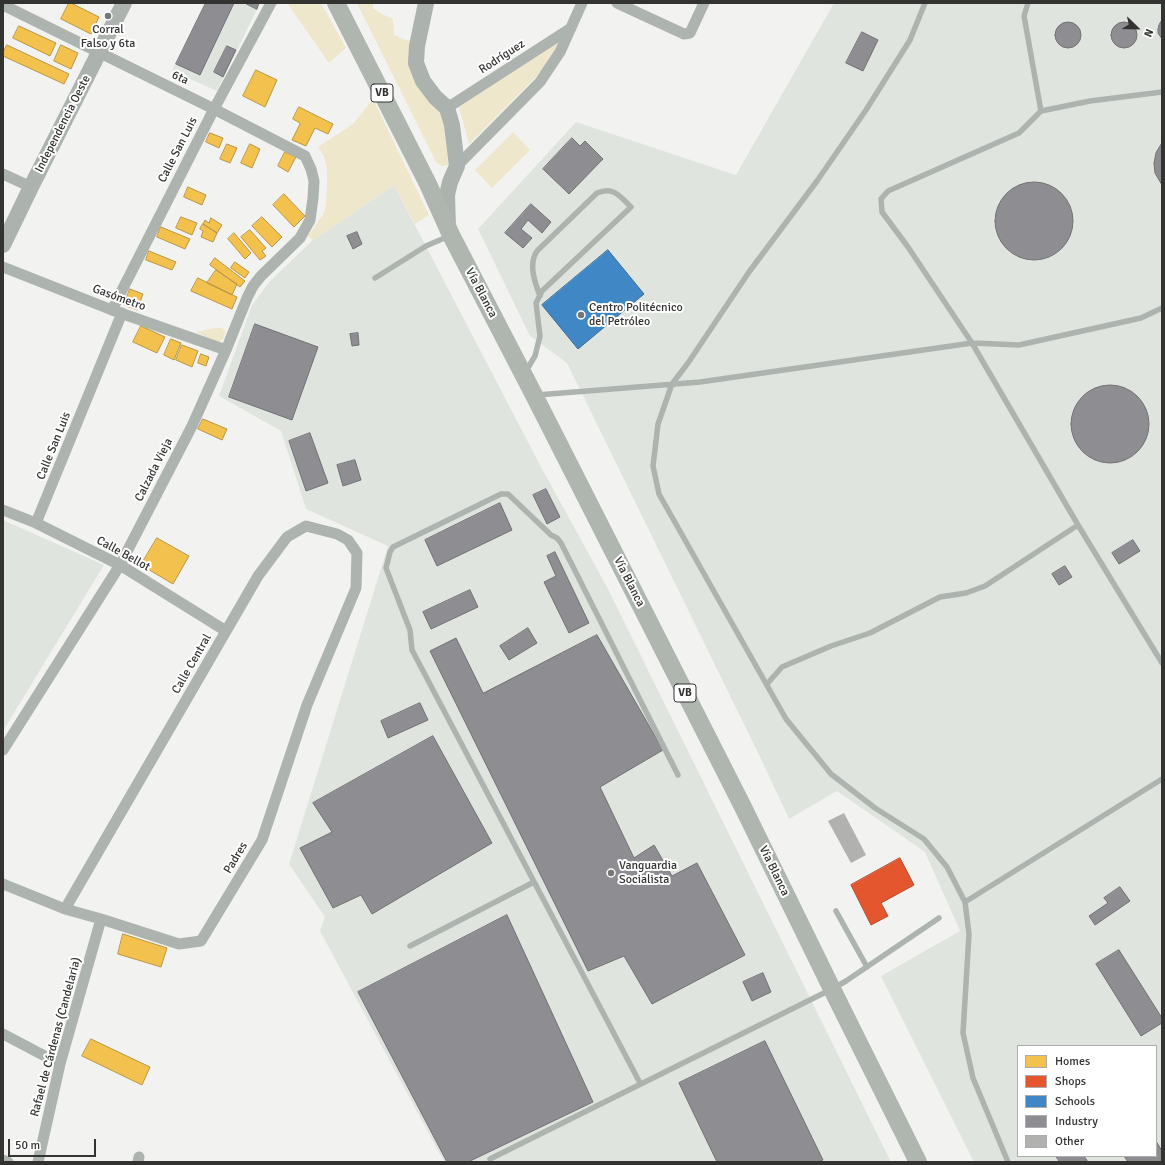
<!DOCTYPE html>
<html>
<head>
<meta charset="utf-8">
<style>
	body { margin:0 }
	#map { position:relative; width:1165px; height:1165px; overflow:hidden; background:#f2f3f1; font-family:Signika,sans-serif }
	canvas { display:block }
	.frame { position:absolute; inset:0; border:4px solid #333332; pointer-events:none }
	.legend { position:absolute; left:1017px; top:1045px; width:140px; height:112px; box-sizing:border-box; background:#fff; border:1px solid #adadad; margin:0; padding:5px 7px; list-style:none; font-size:12px; color:#333332 }
	.legend li { display:flex; align-items:center; gap:8px; height:20px }
	.legend b { width:20px; border:1px solid #adadad }
	.north { position:absolute; left:1117px; top:8px; width:40px; height:40px; -webkit-text-stroke:3px #fff; paint-order:stroke; rotate:113deg; font-size:11px; font-weight:700; line-height:16px; text-align:center; color:#333332 }
	.north::after { content:''; display:block; margin:auto; width:14px; height:18px; background:#333332; clip-path:polygon(50% 0,100% 100%,50% 72%,0 100%) }
	.scale { position:absolute; left:8px; top:1139px; width:88px; height:18px; box-sizing:border-box; border:2px solid #333332; border-top:0; padding-left:5px; font-size:12px; line-height:14px; white-space:nowrap; color:#333332; -webkit-text-stroke:3px #fff; paint-order:stroke }
</style>
</head>
<body>
<div id="map">
<canvas width="1165" height="1165"></canvas>
<div class="frame"></div>
<ul class="legend">
<li><b style="height:11px;background:#f2c14e"></b>Homes</li>
<li><b style="height:11px;background:#e4572e"></b>Shops</li>
<li><b style="height:11px;background:#3f88c5"></b>Schools</li>
<li><b style="height:11px;background:#8d8d92"></b>Industry</li>
<li><b style="height:11px;background:#b1b2b0"></b>Other</li>
</ul>
<div class="north">N</div>
<div class="scale">50 m</div>
</div>
<script>
const context = document.querySelector('canvas').getContext('2d');
context.lineJoin = 'round';
function fillPath(path, color) {
  context.fillStyle = color;
  context.fill(path, 'evenodd');
}
function strokePath(path, color, width, dash) {
  context.strokeStyle = color;
  context.lineWidth = width;
  context.lineCap = dash ? 'butt' : 'round';
  context.setLineDash(dash || []);
  context.stroke(path);
}
function label(font, color, halo, rows, align = 'center') {
  context.font = font + ' Signika,sans-serif';
  context.lineWidth = 4;
  context.setLineDash([]);
  context.textBaseline = 'middle';
  context.strokeStyle = halo;
  context.fillStyle = color;
  for (const [text, x, y, turn = 0] of rows) {
    context.save();
    context.translate(x, y);
    context.rotate((+turn || 0) * Math.PI / 180);
    context.textAlign = isNaN(turn) ? turn : align;
    if (halo) context.strokeText(text, 0, 0);
    context.fillText(text, 0, 0);
    context.restore();
  }
}
fillPath(new Path2D(`
	M 204,3 L 260,3 L 217,91 L 172,71 Z
	M 834,3 L 1162,3 L 1162,1162 L 974,1162 L 881,976 L 960,931 L 925,852 L 837,791 L 789,819 L 762,761 L 567,363 L 530,336 L 478,229 L 576,122 L 736,175 ZM 1018,1046 L 1156,1046 L 1156,1156 L 1018,1156 Z
	M 394,185 L 541,467 L 607,587 L 891,1162 L 444,1162 L 320,931 L 325,917 L 289,864 L 388,546 L 306,509 L 281,431 L 219,396 L 252,305 L 270,281 L 313,240 Z
	M 3,520 L 104,565 L 3,731 Z`), '#e0e4de');
fillPath(new Path2D(`
	M 287,3 L 321,3 L 346,48 L 329,63 Z
	M 357,3 L 373,3 L 373,8 L 382,14 L 393,19 L 394,35 L 403,39 L 411,41 L 441,109 L 451,158 L 448,165 L 442,166 L 436,162 Z
	M 563,37 L 541,72 L 469,144 L 458,104 Z
	M 373,99 L 429,215 L 415,224 L 394,185 L 313,240 L 308,236 L 324,213 L 326,205 L 327,184 L 327,169 L 324,156 L 318,147 L 353,124 Z
	M 513,132 L 530,150 L 492,188 L 475,170 Z
	M 215,328 L 222,328 L 225,331 C 225,336 223,340 218,343 L 196,332 Z`), '#eee7cc');
const homes = new Path2D(`
	M 69,3 L 71,3 L 99,17 L 91,34 L 61,19 Z
	M 19,26 L 56,43 L 50,56 L 13,38 Z
	M 7,45 L 69,74 L 64,84 L 3,56 L 3,53 Z
	M 61,45 L 78,53 L 71,69 L 54,61 Z
	M 256,70 L 277,80 L 265,107 L 243,96 Z
	M 299,107 L 333,124 L 328,134 L 315,128 L 306,146 L 292,140 L 300,124 L 300,123 L 293,119 Z
	M 210,133 L 223,138 L 219,148 L 206,142 Z
	M 227,144 L 237,148 L 230,163 L 220,159 Z
	M 250,144 L 260,149 L 252,168 L 241,163 Z
	M 285,152 L 296,157 L 288,172 L 278,166 Z
	M 188,187 L 206,195 L 202,205 L 184,197 Z
	M 284,194 L 305,216 L 294,227 L 273,205 Z
	M 181,217 L 197,223 L 192,235 L 176,228 Z
	M 262,217 L 282,237 L 272,247 L 252,226 Z
	M 211,218 L 222,225 L 217,233 L 203,224 L 205,220 L 209,223 Z
	M 203,224 L 217,233 L 213,242 L 201,237 L 203,231 L 200,229 Z
	M 161,227 L 190,239 L 185,249 L 157,237 Z
	M 250,230 L 266,248 L 262,251 L 266,256 L 260,260 L 241,237 Z
	M 234,233 L 251,253 L 245,259 L 228,239 Z
	M 149,251 L 176,262 L 172,270 L 146,260 Z
	M 215,258 L 245,281 L 240,287 L 210,265 Z
	M 235,262 L 249,272 L 245,278 L 231,268 Z
	M 216,270 L 237,284 L 232,295 L 207,283 Z
	M 198,278 L 237,297 L 232,309 L 191,291 Z
	M 130,289 L 143,294 L 137,310 L 124,305 Z
	M 141,326 L 165,337 L 157,353 L 133,342 Z
	M 171,339 L 181,343 L 174,360 L 164,355 Z
	M 182,345 L 198,351 L 192,367 L 176,360 Z
	M 201,354 L 209,357 L 206,366 L 198,363 Z
	M 203,419 L 227,429 L 222,440 L 198,429 Z
	M 157,538 L 189,556 L 173,584 L 141,565 Z
	M 123,934 L 167,948 L 161,967 L 118,954 Z
	M 91,1039 L 150,1067 L 142,1085 L 82,1056 Z`);
fillPath(homes, '#f2c14e');
strokePath(homes, '#b99646', 1);
const shops = new Path2D(`
	M 900,858 L 914,885 L 881,903 L 888,916 L 871,925 L 851,885 Z`);
fillPath(shops, '#e4572e');
strokePath(shops, '#af4c2f', 1);
const schools = new Path2D(`
	M 608,250 L 644,294 L 578,349 L 542,305 Z`);
fillPath(schools, '#3f88c5');
strokePath(schools, '#3b6e99', 1);
const industry = new Path2D(`
	M 206,3 L 234,3 L 200,75 L 176,64 Z
	M 245,3 L 259,3 L 257,9 Z
	M 1162,20 L 1162,39 L 1158,33 L 1158,29 L 1159,25 Z
	M1055 35a13 13 0 1 1 26 0a13 13 0 1 1-26 0Z
	M1111 35a13 13 0 1 1 26 0a13 13 0 1 1-26 0Z
	M 862,32 L 878,40 L 863,71 L 846,63 Z
	M 227,46 L 236,50 L 223,77 L 214,72 Z
	M 572,138 L 580,146 L 585,141 L 603,159 L 569,194 L 543,169 Z
	M 1162,143 L 1162,185 L 1155,173 L 1154,163 L 1156,153 Z
	M995 221a39 39 0 1 1 78 0a39 39 0 1 1-78 0Z
	M 531,204 L 551,222 L 542,233 L 528,220 L 521,229 L 532,238 L 523,248 L 505,233 Z
	M 357,232 L 362,244 L 353,249 L 347,236 Z
	M 255,324 L 318,347 L 292,420 L 229,397 Z
	M 358,333 L 359,345 L 352,346 L 350,334 Z
	M1071 424a39 39 0 1 1 78 0a39 39 0 1 1-78 0Z
	M 310,433 L 328,483 L 306,491 L 289,441 Z
	M 355,460 L 361,480 L 343,486 L 337,465 Z
	M 546,489 L 560,517 L 547,524 L 533,495 Z
	M 500,503 L 512,530 L 437,566 L 425,540 Z
	M 1133,540 L 1140,551 L 1119,564 L 1112,553 Z
	M 555,552 L 589,623 L 569,633 L 544,582 L 556,576 L 547,556 Z
	M 1065,566 L 1072,577 L 1059,585 L 1052,574 Z
	M 470,590 L 478,607 L 431,629 L 423,612 Z
	M 528,628 L 537,643 L 509,660 L 500,646 Z
	M 597,635 L 663,750 L 600,787 L 634,858 L 654,845 L 672,876 L 697,863 L 745,955 L 652,1004 L 624,956 L 588,971 L 430,651 L 456,638 L 483,693 Z
	M 420,703 L 428,720 L 388,738 L 381,721 Z
	M 433,736 L 492,843 L 372,914 L 361,895 L 333,908 L 300,848 L 332,832 L 313,803 Z
	M 1120,887 L 1130,901 L 1095,925 L 1089,916 L 1108,903 L 1104,898 Z
	M 507,915 L 593,1102 L 468,1162 L 447,1162 L 358,992 Z
	M 1119,950 L 1162,1018 L 1162,1023 L 1141,1036 L 1096,964 Z
	M 763,973 L 771,992 L 752,1001 L 743,982 Z
	M 765,1041 L 823,1160 L 819,1162 L 717,1162 L 679,1083 Z
	M 1156,1141 L 1162,1151 L 1162,1162 L 1128,1162 L 1124,1156 L 1156,1156 Z
	M 1056,1156 L 1084,1156 L 1088,1162 L 1060,1162 Z`);
fillPath(industry, '#8d8d92');
strokePath(industry, '#727275', 1);
fillPath(new Path2D(`
	M 844,813 L 866,855 L 851,863 L 828,821 Z`), '#b1b2b0');
strokePath(new Path2D(`
	M 925,3 L 910,40 L 866,110 L 817,181 L 749,272 L 688,363 L 672,384 L 658,424 L 653,466 L 659,494 L 786,719 L 831,774 L 875,808 L 924,839 L 947,867 L 965,902 L 969,934 L 963,1033 L 973,1078 L 1008,1162
	M 1028,3 L 1024,16 L 1041,111 L 1090,101 L 1162,92
	M 1041,111 L 1019,133 L 888,191 L 881,199 L 882,212 L 908,247 L 972,343 L 1078,525 L 1162,663
	M 375,278 L 426,246 L 449,236
	M 526,371 L 535,356 L 540,336 L 536,303 L 542,291 L 631,207 C 620,196 613,186 597,193 L 537,251 C 528,264 535,283 540,296
	M 537,395 L 700,382 L 972,343 L 1019,345 L 1141,318 L 1162,308
	M 767,684 L 782,667 L 831,646 L 870,633 L 940,597 L 966,593 L 985,586 L 1078,525
	M 965,902 L 1162,779
	M 836,911 L 867,967
	M 410,946 L 534,882
	M 640,1083 L 412,650 L 410,630 L 386,568 L 390,552 L 393,547 L 501,494 L 508,494 L 551,535 L 557,538 L 561,543 L 678,775
	M 490,1159 L 832,989 L 846,981 L 939,918`), '#adb3ae', 5.5);
strokePath(new Path2D(`
	M 617,3 L 684,34 L 690,33 L 704,3
	M 3,5 L 214,109 L 305,156 L 311,169 L 314,181 L 313,198 L 310,220 L 300,238 L 261,276 L 253,286 L 247,298 L 226,350 L 192,426 L 120,565 L 3,750
	M 447,108 L 571,28
	M 457,166 L 540,82 L 560,52 L 582,3
	M 3,174 L 31,187
	M 3,267 L 112,310 L 226,350
	M 112,310 L 214,109 L 271,3
	M 3,510 L 36,523 L 120,565 L 226,631
	M 36,523 L 122,313
	M 3,884 L 65,909 L 101,919 L 179,944 L 201,941 L 262,840 L 307,705 L 356,588 L 357,553 L 348,540 L 337,534 L 306,526 L 287,537 L 258,576 L 65,909
	M 3,1034 L 60,1064
	M 3,1160 L 8,1162
	M 38,1162 L 60,1064 L 101,919
	M 138,1162 L 139,1157`), '#adb3ae', 11);
strokePath(new Path2D(`
	M 426,3 L 417,46 L 416,63 L 423,81 L 435,97 L 447,108 L 452,125 L 457,166 L 450,182 L 447,195 L 448,227
	M 3,245 L 31,187 L 124,3`), '#acb2ad', 16);
strokePath(new Path2D(`
	M 336,3 L 428,184 L 451,235 L 534,395 L 742,805 L 832,989 L 918,1162`), '#afb6b0', 18);
for (const [x, y, r, color] of [
	[108,16,4,"#767675"],
	[581,315,4,"#767675"],
	[611,873,4,"#767675"]
]) {
  const dot = new Path2D();
  dot.arc(x, y, r, 0, 2 * Math.PI);
  context.fillStyle = color;
  context.fill(dot);
  strokePath(dot, '#fff', 1.5);
}
for (const [x, y, w] of [
	[382,93,22],
	[685,693,22]
]) {
  const box = new Path2D();
  box.roundRect(x - w / 2, y - 9, w, 18, 3);
  context.fillStyle = '#fff';
  context.fill(box);
  strokePath(box, '#333332', 1);
}
label('bold 11px', '#333332', null, [
	["VB",382,93],
	["VB",685,693]
]);
label('12px', '#333332', '#fff', [
	["Corral",108,30,"center"],
	["Falso y 6ta",108,44,"center"],
	["Centro Politécnico",589,308],
	["del Petróleo",589,322],
	["Vanguardia",619,866],
	["Socialista",619,880]
], 'left');
label('12px', '#333332', '#fff', [
	["Rodríguez",502,57,-33],
	["6ta",180,78,26],
	["Independencia Oeste",63,124,-63],
	["Calle San Luis",178,150,-63],
	["Vía Blanca",481,293,62],
	["Gasómetro",119,298,20],
	["Calle San Luis",54,446,-68],
	["Calzada Vieja",154,470,-63],
	["Calle Bellot",123,554,29],
	["Vía Blanca",629,582,63],
	["Calle Central",192,664,-60],
	["Padres",236,858,-59],
	["Vía Blanca",774,871,64],
	["Rafael de Cárdenas (Candelaria)",56,1037,-75]
]);
</script>
</body>
</html>
